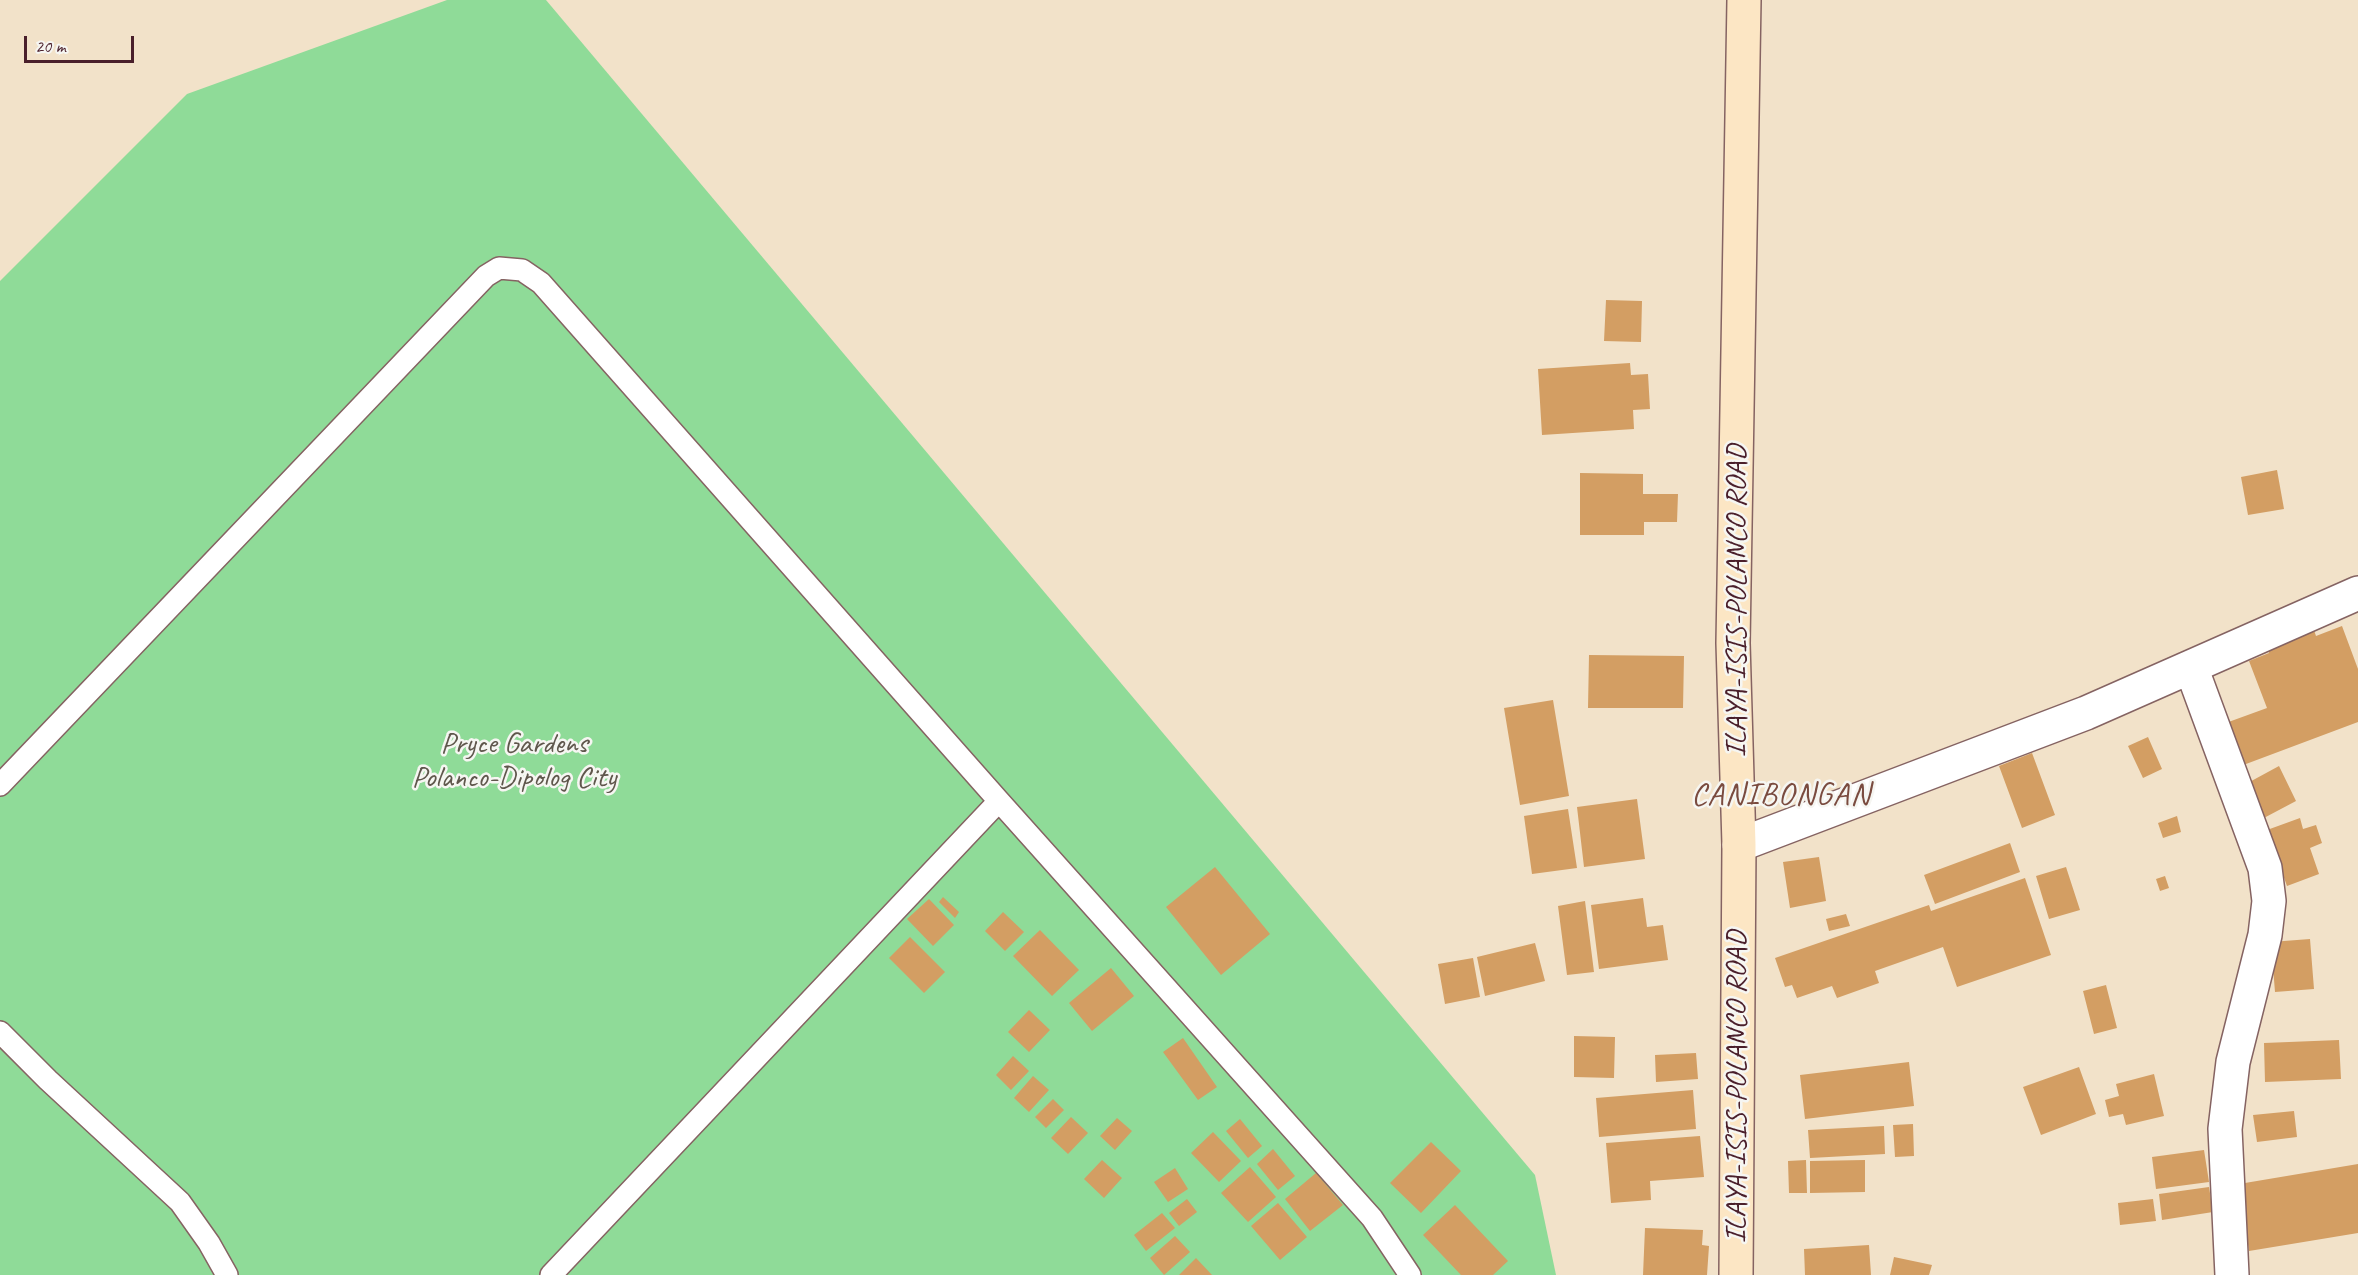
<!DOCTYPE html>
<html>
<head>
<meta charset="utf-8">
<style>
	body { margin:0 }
	#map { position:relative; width:2358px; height:1275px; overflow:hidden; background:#f2e2c9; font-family:Caveat,sans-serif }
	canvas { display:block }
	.scale { position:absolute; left:24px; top:36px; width:110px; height:27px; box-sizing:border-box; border:3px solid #4a1f2b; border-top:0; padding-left:8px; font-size:18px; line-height:21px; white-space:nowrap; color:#4a1f2b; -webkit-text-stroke:4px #f6f6f2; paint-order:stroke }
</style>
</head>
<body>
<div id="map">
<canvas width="2358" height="1275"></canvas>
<div class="scale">20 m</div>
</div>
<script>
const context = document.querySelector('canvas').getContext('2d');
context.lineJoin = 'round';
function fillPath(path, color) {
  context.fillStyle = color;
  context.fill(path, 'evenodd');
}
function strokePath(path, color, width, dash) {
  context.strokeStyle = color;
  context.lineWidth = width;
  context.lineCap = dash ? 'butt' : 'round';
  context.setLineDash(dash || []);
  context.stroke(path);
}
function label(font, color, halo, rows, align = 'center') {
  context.font = font + ' Caveat,sans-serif';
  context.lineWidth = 5;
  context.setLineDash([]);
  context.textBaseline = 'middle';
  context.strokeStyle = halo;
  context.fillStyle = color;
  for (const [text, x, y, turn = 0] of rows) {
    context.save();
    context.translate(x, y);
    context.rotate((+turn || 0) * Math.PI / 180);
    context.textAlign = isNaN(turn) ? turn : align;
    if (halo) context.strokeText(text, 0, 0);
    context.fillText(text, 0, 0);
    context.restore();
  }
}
fillPath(new Path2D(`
	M 447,0 L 546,0 L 1535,1175 L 1556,1275 L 0,1275 L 0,281 L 187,94 Z`), '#8fdb98');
fillPath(new Path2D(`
	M 1606,300 L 1642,301 L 1641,342 L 1604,341 Z
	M 1630,363 L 1631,375 L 1648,374 L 1650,409 L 1633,410 L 1634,429 L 1542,435 L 1538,369 Z
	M 2277,470 L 2284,509 L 2248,515 L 2241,477 Z
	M 1580,473 L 1643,474 L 1643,494 L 1678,494 L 1677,522 L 1644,522 L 1644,535 L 1580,535 Z
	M 2311,621 L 2316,636 L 2342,626 L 2358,669 L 2358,722 L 2238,767 L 2223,724 L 2267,708 L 2249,661 L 2269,653 L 2264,639 Z
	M 1589,655 L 1684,656 L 1683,708 L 1588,708 Z
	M 1553,700 L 1569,796 L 1520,805 L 1504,708 Z
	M 2148,737 L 2162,769 L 2143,778 L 2128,746 Z
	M 2032,753 L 2055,815 L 2022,828 L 1999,766 Z
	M 2279,766 L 2296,801 L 2262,819 L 2244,785 Z
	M 1637,799 L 1645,859 L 1584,867 L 1577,807 Z
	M 1568,809 L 1577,868 L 1532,874 L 1524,816 Z
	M 2177,816 L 2181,832 L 2163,838 L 2158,823 Z
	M 2300,818 L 2303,829 L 2316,825 L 2322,843 L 2310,848 L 2319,874 L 2287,886 L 2267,830 Z
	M 2010,843 L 2020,872 L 1935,904 L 1924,875 Z
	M 1819,857 L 1826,901 L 1790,908 L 1783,862 Z
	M 1215,867 L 1270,934 L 1221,975 L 1166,907 Z
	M 2066,867 L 2080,910 L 2049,919 L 2036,876 Z
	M 2165,876 L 2169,888 L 2160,891 L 2156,879 Z
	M 2025,878 L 2051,955 L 1957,987 L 1943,947 L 1875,971 L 1879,983 L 1837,998 L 1832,986 L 1797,998 L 1792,985 L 1785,987 L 1775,958 L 1929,905 L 1931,911 Z
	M 943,897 L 959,912 L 955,918 L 939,902 Z
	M 1643,898 L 1647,927 L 1663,925 L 1668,960 L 1599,969 L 1591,905 Z
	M 929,899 L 954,925 L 933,946 L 907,919 Z
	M 1585,901 L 1594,972 L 1567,975 L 1558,906 Z
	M 1003,912 L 1024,932 L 1005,951 L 985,931 Z
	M 1846,914 L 1850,926 L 1829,931 L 1826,919 Z
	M 1040,930 L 1079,970 L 1052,996 L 1013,956 Z
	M 910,937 L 945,972 L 924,993 L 889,958 Z
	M 2310,939 L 2314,989 L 2275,992 L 2271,942 Z
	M 1535,943 L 1545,981 L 1485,996 L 1477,957 Z
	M 1473,958 L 1480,997 L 1445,1004 L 1438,964 Z
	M 1111,968 L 1134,996 L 1092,1031 L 1069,1003 Z
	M 2106,985 L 2117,1028 L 2094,1034 L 2083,991 Z
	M 1029,1010 L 1050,1030 L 1029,1052 L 1008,1032 Z
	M 1574,1036 L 1615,1037 L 1614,1078 L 1574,1077 Z
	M 1183,1038 L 1217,1087 L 1198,1100 L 1163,1052 Z
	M 2339,1040 L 2341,1079 L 2265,1082 L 2264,1043 Z
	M 1696,1053 L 1698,1079 L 1656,1082 L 1655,1055 Z
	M 1013,1056 L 1029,1071 L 1011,1090 L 996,1075 Z
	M 1909,1062 L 1914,1106 L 1805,1119 L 1800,1075 Z
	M 2079,1067 L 2096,1114 L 2041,1135 L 2023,1087 Z
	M 2154,1074 L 2164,1116 L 2126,1125 L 2123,1114 L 2109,1117 L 2105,1100 L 2119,1096 L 2116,1084 Z
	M 1033,1076 L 1049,1090 L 1029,1112 L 1014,1098 Z
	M 1693,1090 L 1696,1129 L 1599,1137 L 1596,1098 Z
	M 1053,1099 L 1064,1110 L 1046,1128 L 1035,1117 Z
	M 2294,1111 L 2297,1137 L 2257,1142 L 2253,1115 Z
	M 1071,1117 L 1088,1133 L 1068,1154 L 1051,1138 Z
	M 1117,1118 L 1132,1131 L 1115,1150 L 1100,1136 Z
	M 1240,1119 L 1262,1146 L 1248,1158 L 1226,1131 Z
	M 1913,1124 L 1914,1156 L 1895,1157 L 1893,1125 Z
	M 1884,1126 L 1885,1154 L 1810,1158 L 1808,1130 Z
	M 1213,1132 L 1241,1161 L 1219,1182 L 1191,1153 Z
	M 1700,1136 L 1704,1177 L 1650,1181 L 1651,1200 L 1611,1203 L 1606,1143 Z
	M 1431,1142 L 1461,1171 L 1421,1213 L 1390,1183 Z
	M 1273,1149 L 1295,1176 L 1278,1190 L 1257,1164 Z
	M 2204,1150 L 2209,1182 L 2156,1189 L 2152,1157 Z
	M 1102,1160 L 1122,1178 L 1104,1198 L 1084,1179 Z
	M 1806,1160 L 1807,1193 L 1789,1193 L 1788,1161 Z
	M 1865,1160 L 1865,1192 L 1810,1193 L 1810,1161 Z
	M 2358,1164 L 2358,1233 L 2249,1251 L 2239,1184 Z
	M 1250,1167 L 1276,1197 L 1248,1222 L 1221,1193 Z
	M 1175,1168 L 1188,1189 L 1168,1202 L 1154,1182 Z
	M 1316,1173 L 1343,1205 L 1310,1231 L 1285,1199 Z
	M 2209,1187 L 2213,1212 L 2162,1220 L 2159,1194 Z
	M 1187,1199 L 1197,1212 L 1179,1226 L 1169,1213 Z
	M 2153,1199 L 2156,1221 L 2120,1225 L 2118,1203 Z
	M 1278,1203 L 1307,1237 L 1280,1260 L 1251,1226 Z
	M 1455,1205 L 1508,1261 L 1493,1275 L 1461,1275 L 1423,1235 Z
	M 1162,1213 L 1175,1228 L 1146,1251 L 1134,1235 Z
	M 1645,1228 L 1703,1230 L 1702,1245 L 1709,1246 L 1707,1275 L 1643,1275 Z
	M 1175,1236 L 1190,1252 L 1164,1275 L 1150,1258 Z
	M 1869,1245 L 1871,1275 L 1805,1275 L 1804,1249 Z
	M 1894,1257 L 1932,1265 L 1929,1275 L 1890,1275 Z
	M 1196,1258 L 1212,1275 L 1179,1275 Z`), '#d39e63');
const service = new Path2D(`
	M 0,785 L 486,276 L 499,268 L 522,270 L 541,283 L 999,801 L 1372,1218 L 1410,1275
	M 0,1032 L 48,1080 L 180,1202 L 209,1243 L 227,1275
	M 551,1275 L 999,801`);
const minor = new Path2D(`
	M 2191,667 L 2265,868 L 2269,901 L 2265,935 L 2233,1062 L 2225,1129 L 2232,1275
	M 1739,845 L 2086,713 L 2358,593`);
const secondary = new Path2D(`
	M 1736,1275 L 1739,845 L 1733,643 L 1744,0`);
strokePath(service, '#856362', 24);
strokePath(minor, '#856362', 36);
strokePath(secondary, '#856362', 36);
strokePath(service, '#fff', 21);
strokePath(minor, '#fff', 33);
strokePath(secondary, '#fce6c4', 33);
label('30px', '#4a1f2b', '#f6f6f2', [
	["ILAYA-ISIS-POLANCO ROAD",1737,601,-90],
	["ILAYA-ISIS-POLANCO ROAD",1737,1087,-90]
]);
label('30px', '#5f574c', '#f6f6f2', [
	["Pryce Gardens",514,744],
	["Polanco-Dipolog City",514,778]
]);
context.letterSpacing = '1.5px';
label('32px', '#7a4b3f', '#f6f6f2', [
	["CANIBONGAN",1781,796]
]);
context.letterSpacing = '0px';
</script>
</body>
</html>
